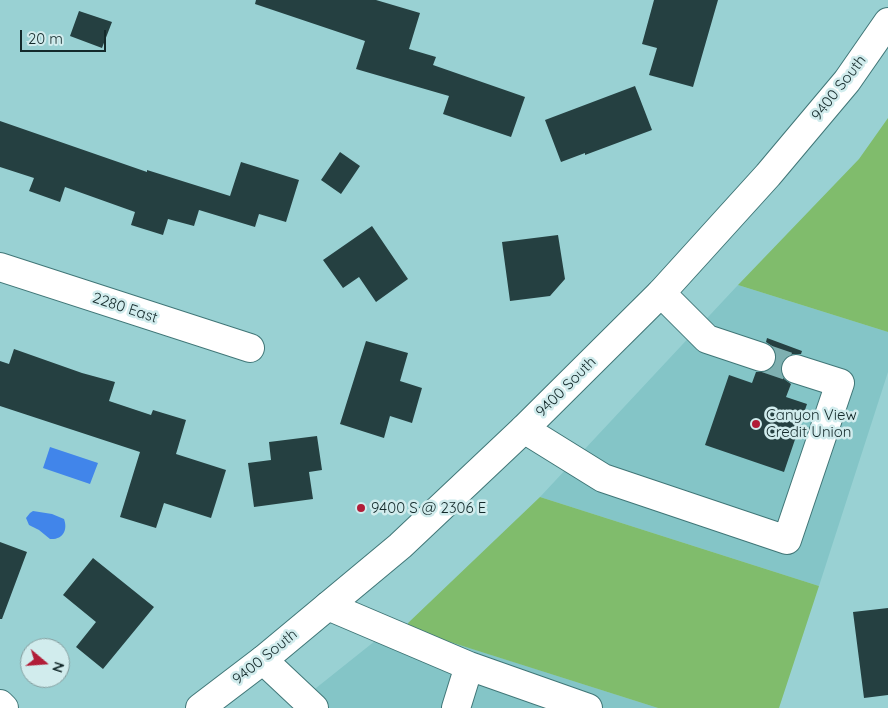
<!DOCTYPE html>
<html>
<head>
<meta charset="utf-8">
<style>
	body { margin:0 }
	#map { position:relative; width:888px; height:708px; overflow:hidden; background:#99d1d3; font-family:Quicksand,sans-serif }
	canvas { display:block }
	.north { position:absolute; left:20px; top:638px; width:50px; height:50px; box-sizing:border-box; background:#d1eced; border:1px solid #859e9f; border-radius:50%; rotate:108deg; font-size:14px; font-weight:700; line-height:20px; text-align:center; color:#142a2b }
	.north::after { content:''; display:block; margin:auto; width:18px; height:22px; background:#b11d38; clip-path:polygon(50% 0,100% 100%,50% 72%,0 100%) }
	.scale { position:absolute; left:20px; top:30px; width:86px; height:22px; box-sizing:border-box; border:2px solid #142a2b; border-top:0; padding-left:6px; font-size:15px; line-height:18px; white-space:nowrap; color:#142a2b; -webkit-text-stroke:4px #d1eced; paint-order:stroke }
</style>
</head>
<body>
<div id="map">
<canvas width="888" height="708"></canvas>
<div class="north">N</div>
<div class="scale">20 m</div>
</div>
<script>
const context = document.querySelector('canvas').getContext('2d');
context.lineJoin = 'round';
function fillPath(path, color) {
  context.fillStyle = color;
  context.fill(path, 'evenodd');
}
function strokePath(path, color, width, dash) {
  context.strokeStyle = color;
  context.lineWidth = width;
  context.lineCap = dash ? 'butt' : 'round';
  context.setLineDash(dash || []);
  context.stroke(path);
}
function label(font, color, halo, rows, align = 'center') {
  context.font = font + ' Quicksand,sans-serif';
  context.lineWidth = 5;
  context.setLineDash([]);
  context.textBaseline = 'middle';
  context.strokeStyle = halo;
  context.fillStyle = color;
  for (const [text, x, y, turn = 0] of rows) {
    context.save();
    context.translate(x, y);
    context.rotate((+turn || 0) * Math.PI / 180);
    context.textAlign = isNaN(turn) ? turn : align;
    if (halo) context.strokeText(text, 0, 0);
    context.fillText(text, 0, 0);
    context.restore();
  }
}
fillPath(new Path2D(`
	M 738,285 L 888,332 L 888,372 L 819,586 L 540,497 Z
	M 408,623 L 410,629 L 658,708 L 291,708 L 375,641 Z`), '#84c5c7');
fillPath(new Path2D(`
	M 888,118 L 888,332 L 738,285 L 859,159 Z
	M 540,497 L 819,586 L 779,708 L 658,708 L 409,629 L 408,623 Z`), '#80bc6c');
fillPath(new Path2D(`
	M 50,447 L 98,463 L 90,484 L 43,468 Z
	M 33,511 L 52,514 L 64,519 C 68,530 63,540 50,539 L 39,530 L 29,525 L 26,518 L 30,513 Z`), '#4185ea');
fillPath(new Path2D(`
	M 256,0 L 376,0 L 420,13 L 409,49 L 436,57 L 433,65 L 525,97 L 511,137 L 443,114 L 449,96 L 356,69 L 365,41 L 255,4 Z
	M 654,0 L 718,0 L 693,87 L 649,75 L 657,48 L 642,44 Z
	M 79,11 L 112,22 L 102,48 L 70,36 Z
	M 635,86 L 652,130 L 585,155 L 585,153 L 561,162 L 545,120 Z
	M 0,121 L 147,172 L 147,170 L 230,196 L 241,162 L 299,180 L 286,222 L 259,214 L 255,227 L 199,210 L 194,226 L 168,219 L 163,235 L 131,225 L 135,212 L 65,187 L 60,202 L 29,191 L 34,178 L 0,167 Z
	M 340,152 L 360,166 L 341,194 L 321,180 Z
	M 372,226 L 408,279 L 376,302 L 359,277 L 343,288 L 323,260 Z
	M 558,235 L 565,279 L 550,296 L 510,301 L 502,242 Z
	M 767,338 L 802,351 L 801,354 L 793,354 L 786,357 L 781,365 L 781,373 L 784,379 L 791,384 L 786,397 L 807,404 L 784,472 L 705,445 L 729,375 L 752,383 L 756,372 L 765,372 L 772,368 L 776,362 L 776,353 L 772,346 L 766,342 Z
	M 366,341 L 408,353 L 400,381 L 422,388 L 412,423 L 390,416 L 384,438 L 340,424 Z
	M 14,349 L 82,373 L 115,382 L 109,401 L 151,415 L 153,410 L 186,420 L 176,454 L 226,470 L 211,518 L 164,503 L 156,528 L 120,517 L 140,452 L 0,406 L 0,361 L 9,364 Z
	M 317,436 L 322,470 L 309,472 L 313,499 L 254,507 L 248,463 L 271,460 L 269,442 Z
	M 0,542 L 27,552 L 2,619 L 0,619 Z
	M 93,558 L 154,607 L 103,669 L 76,647 L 96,622 L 63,595 Z
	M 888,608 L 888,695 L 864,698 L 853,612 Z`), '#254041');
strokePath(new Path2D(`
	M 761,357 L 796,369`), '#7eb0b1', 28, [28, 14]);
const minor = new Path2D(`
	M 0,267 L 250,348
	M 661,293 L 707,339 L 761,357
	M 524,429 L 603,478 L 787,540 L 840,383 L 796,369
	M 328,606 L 469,666 L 456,708
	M 263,660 L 314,708
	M 469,666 L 588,708
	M 0,704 L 4,708`);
const major = new Path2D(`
	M 200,708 L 263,660 L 400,546 L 524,429 L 661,293 L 768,175 L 847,81 L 888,22`);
strokePath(minor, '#407677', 30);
strokePath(major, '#407677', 30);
strokePath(minor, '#fff', 28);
strokePath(major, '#fff', 28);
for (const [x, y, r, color] of [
	[756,424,5,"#b11d38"],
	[361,508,5,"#b11d38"]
]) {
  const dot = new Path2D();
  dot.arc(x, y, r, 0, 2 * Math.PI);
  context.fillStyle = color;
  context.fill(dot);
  strokePath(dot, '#d1eced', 2);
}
label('15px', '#142a2b', '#d1eced', [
	["9400 South",839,88,-52],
	["2280 East",125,308,18],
	["9400 South",566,387,-45],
	["9400 South",265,657,-39]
]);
label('15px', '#142a2b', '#d1eced', [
	["Canyon View",766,415],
	["Credit Union",766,432],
	["9400 S @ 2306 E",371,508]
], 'left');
</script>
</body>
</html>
